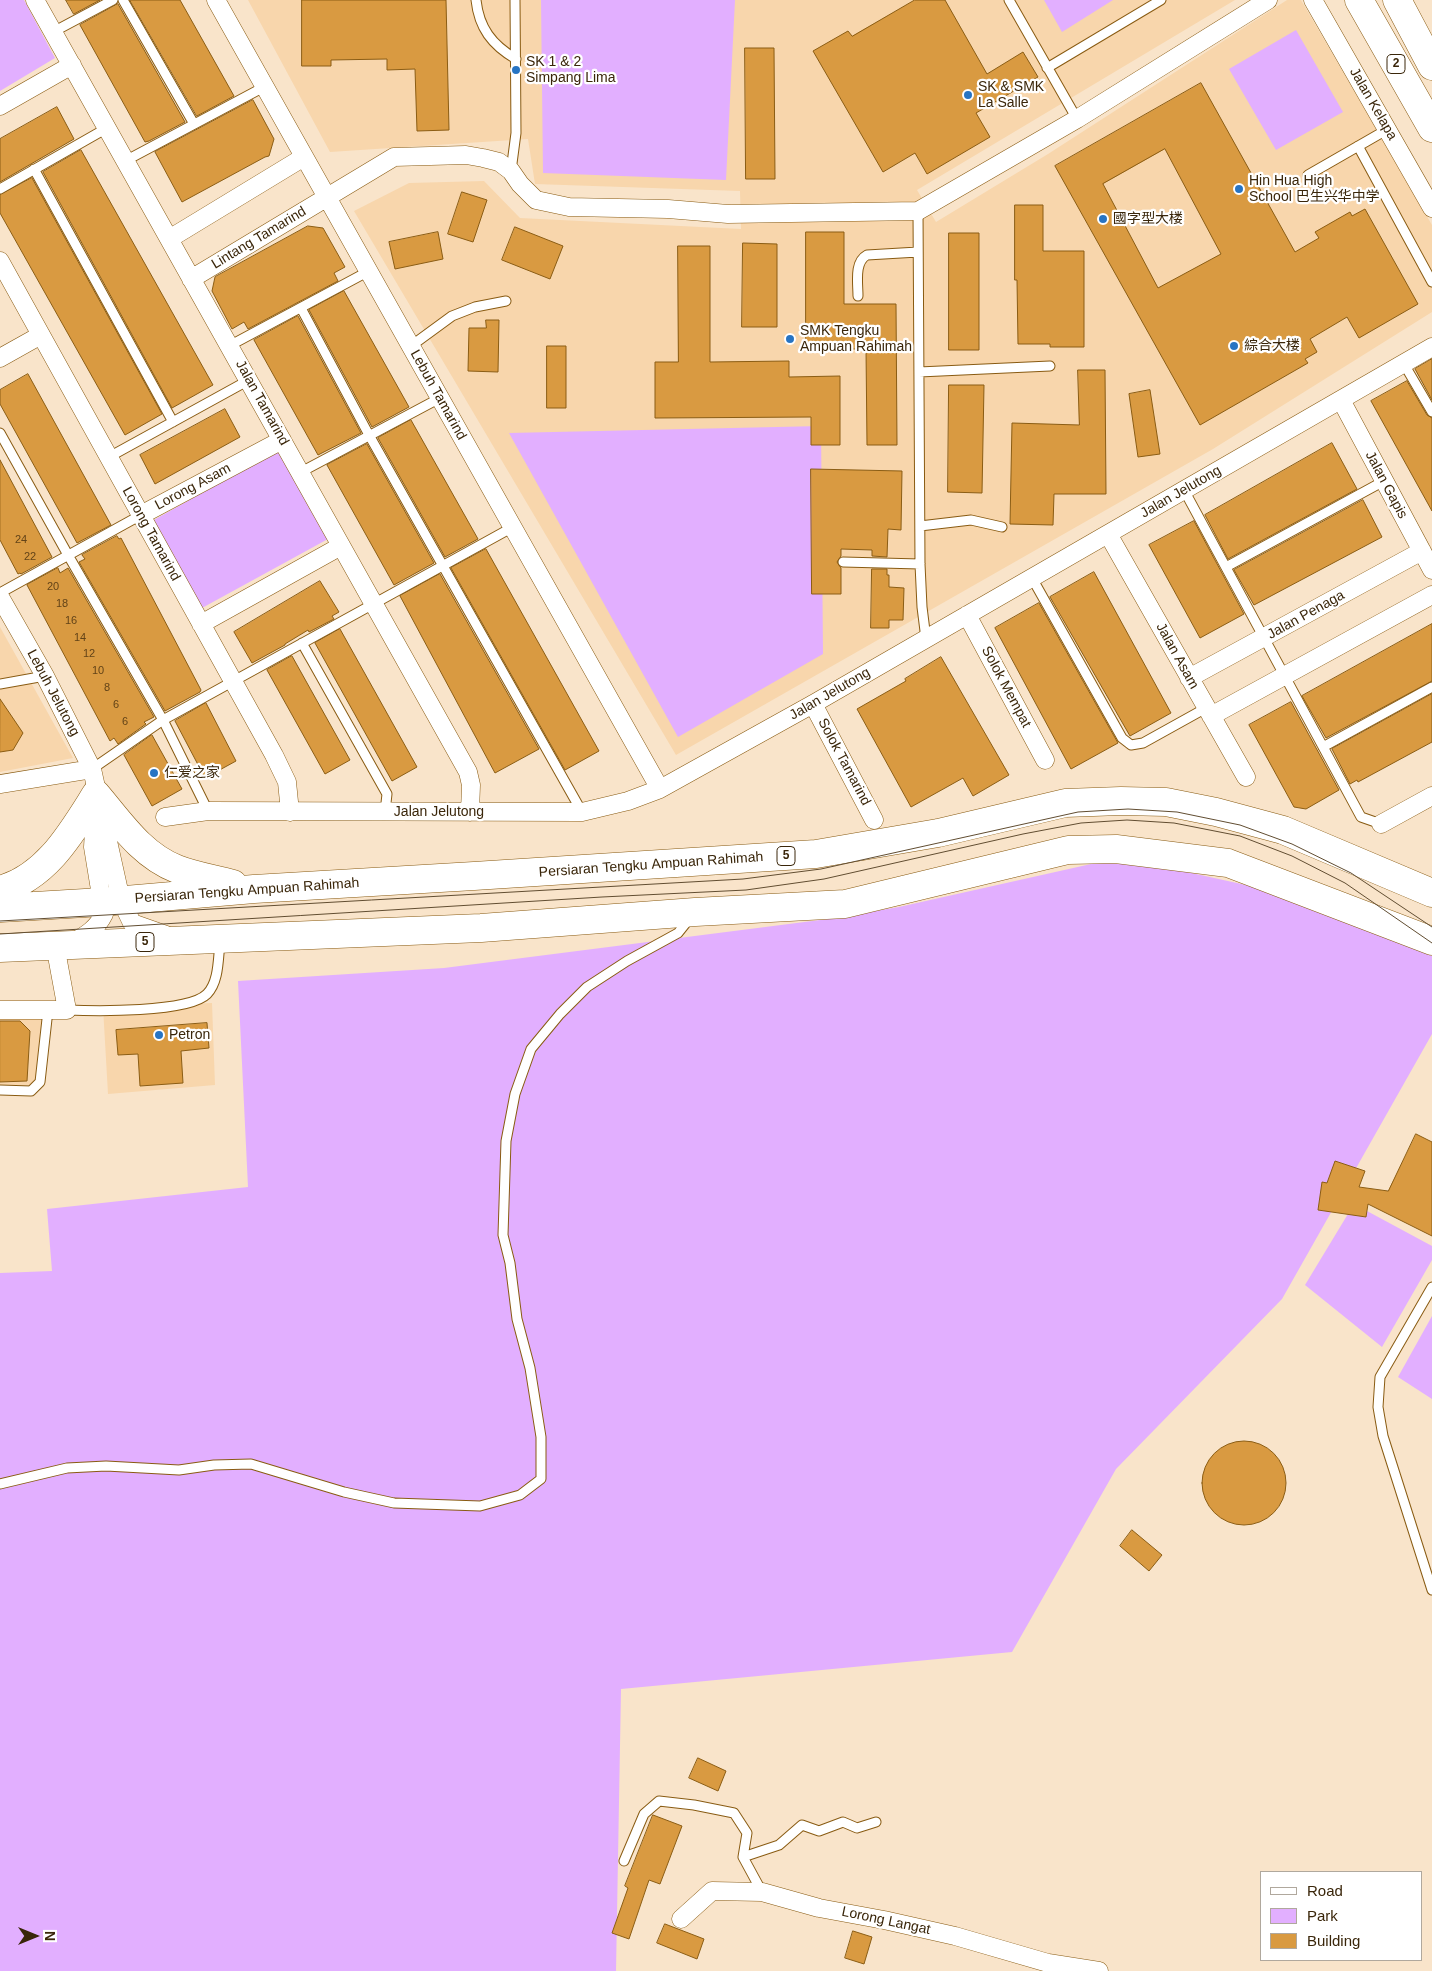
<!DOCTYPE html>
<html>
<head>
<meta charset="utf-8">
<style>
	body { margin:0 }
	#map { position:relative; width:1432px; height:1971px; overflow:hidden; background:#f9e4ca; font-family:Arial,sans-serif }
	canvas { display:block }
	.legend { position:absolute; left:1260px; top:1871px; width:162px; height:90px; box-sizing:border-box; background:#fff; border:1px solid #b0a89d; margin:0; padding:6px 9px; list-style:none; font-size:15px; color:#3a260a }
	.legend li { display:flex; align-items:center; gap:10px; height:25px }
	.legend b { width:25px; border:1px solid #b0a89d }
	.north { position:absolute; left:10px; top:1911px; width:50px; height:50px; -webkit-text-stroke:4px #fff; paint-order:stroke; rotate:90deg; font-size:14px; font-weight:700; line-height:20px; text-align:center; color:#3a260a }
	.north::after { content:''; display:block; margin:auto; width:18px; height:22px; background:#3a260a; clip-path:polygon(50% 0,100% 100%,50% 72%,0 100%) }
</style>
</head>
<body>
<div id="map">
<canvas width="1432" height="1971"></canvas>
<ul class="legend">
<li><b style="height:6px;background:#fff"></b>Road</li>
<li><b style="height:14px;background:#e2afff"></b>Park</li>
<li><b style="height:14px;background:#d99a41"></b>Building</li>
</ul>
<div class="north">N</div>
</div>
<script>
const context = document.querySelector('canvas').getContext('2d');
context.lineJoin = 'round';
function fillPath(path, color) {
  context.fillStyle = color;
  context.fill(path, 'evenodd');
}
function strokePath(path, color, width, dash) {
  context.strokeStyle = color;
  context.lineWidth = width;
  context.lineCap = dash ? 'butt' : 'round';
  context.setLineDash(dash || []);
  context.stroke(path);
}
function label(font, color, halo, rows, align = 'center') {
  context.font = font + ' Arial,"Noto Sans SC",sans-serif';
  context.lineWidth = 4.5;
  context.setLineDash([]);
  context.textBaseline = 'middle';
  context.strokeStyle = halo;
  context.fillStyle = color;
  for (const [text, x, y, turn = 0] of rows) {
    context.save();
    context.translate(x, y);
    context.rotate((+turn || 0) * Math.PI / 180);
    context.textAlign = isNaN(turn) ? turn : align;
    if (halo) context.strokeText(text, 0, 0);
    context.fillText(text, 0, 0);
    context.restore();
  }
}
fillPath(new Path2D(`
	M 248,0 L 1235,0 L 917,190 L 936,222 L 1048,154 L 1287,0 L 1301,0 L 1432,225 L 1432,312 L 1213,449 L 676,755 L 354,211 L 409,183 L 484,181 L 520,218 L 741,229 L 740,191 L 535,184 L 528,139 L 330,152 Z
	M 0,627 L 73,758 L 0,772 Z
	M 212,1003 L 215,1085 L 108,1094 L 103,1007 Z
	M 0,1016 L 43,1016 L 36,1080 L 29,1087 L 0,1086 Z`), '#f8d6ac');
fillPath(new Path2D(`
	M 0,0 L 24,0 L 55,58 L 0,91 Z
	M 541,0 L 735,0 L 726,180 L 543,173 Z
	M 1044,0 L 1113,0 L 1062,32 Z
	M 1296,30 L 1343,112 L 1276,150 L 1229,69 Z
	M 821,426 L 823,654 L 678,737 L 509,433 Z
	M 279,450 L 328,539 L 202,608 L 152,521 Z
	M 1100,862 L 1169,868 L 1273,891 L 1432,956 L 1432,1034 L 1282,1299 L 1116,1469 L 1012,1652 L 621,1689 L 616,1971 L 0,1971 L 0,1273 L 52,1271 L 47,1209 L 248,1187 L 238,981 L 444,968 L 828,919 L 899,907 Z
	M 1354,1204 L 1432,1246 L 1432,1260 L 1382,1347 L 1305,1285 Z
	M 1432,1316 L 1432,1399 L 1398,1377 Z`), '#e2afff');
const building = new Path2D(`
	M 66,0 L 100,0 L 74,14 Z
	M 130,0 L 180,0 L 234,96 L 197,116 Z
	M 302,0 L 446,0 L 449,130 L 417,131 L 415,69 L 387,70 L 387,59 L 331,60 L 331,66 L 302,66 Z
	M 915,0 L 945,0 L 987,74 L 1023,52 L 1038,77 L 976,113 L 990,137 L 927,174 L 915,153 L 883,172 L 813,51 L 848,31 L 852,36 Z
	M 118,4 L 185,122 L 149,141 L 145,142 L 80,25 Z
	M 745,48 L 774,48 L 775,179 L 746,179 Z
	M 1201,83 L 1295,252 L 1319,238 L 1315,232 L 1350,212 L 1352,216 L 1365,209 L 1418,304 L 1359,338 L 1347,317 L 1310,339 L 1317,352 L 1305,359 L 1308,363 L 1200,425 L 1055,166 ZM 1165,149 L 1221,254 L 1158,288 L 1103,184 Z
	M 253,100 L 274,139 L 269,156 L 265,157 L 182,202 L 155,152 Z
	M 57,107 L 74,139 L 0,182 L 0,139 Z
	M 81,150 L 213,385 L 172,408 L 43,172 Z
	M 32,178 L 162,414 L 125,435 L 0,213 L 0,195 Z
	M 462,192 L 487,200 L 473,242 L 448,234 Z
	M 1015,205 L 1043,205 L 1043,251 L 1084,251 L 1084,347 L 1050,347 L 1050,344 L 1018,344 L 1017,280 L 1015,280 Z
	M 308,226 L 323,228 L 345,267 L 334,273 L 338,281 L 248,329 L 244,322 L 232,329 L 212,291 L 215,277 Z
	M 515,227 L 563,246 L 550,279 L 502,260 Z
	M 438,232 L 443,259 L 395,269 L 389,242 Z
	M 806,232 L 844,232 L 844,304 L 896,304 L 897,445 L 867,445 L 866,349 L 806,349 Z
	M 949,233 L 979,233 L 979,350 L 949,350 Z
	M 743,243 L 777,244 L 777,327 L 742,327 Z
	M 678,246 L 710,246 L 710,362 L 789,361 L 789,377 L 840,376 L 840,445 L 811,445 L 811,417 L 655,418 L 655,362 L 678,362 Z
	M 344,291 L 409,407 L 372,427 L 309,310 Z
	M 298,316 L 361,433 L 318,455 L 254,340 Z
	M 486,320 L 499,320 L 498,372 L 468,371 L 469,328 L 486,328 Z
	M 547,346 L 566,346 L 566,408 L 547,408 Z
	M 1432,359 L 1432,400 L 1415,369 Z
	M 1078,370 L 1105,370 L 1106,494 L 1054,494 L 1053,525 L 1010,524 L 1012,423 L 1079,425 Z
	M 28,374 L 111,525 L 77,543 L 0,404 L 0,390 Z
	M 1407,381 L 1427,415 L 1432,418 L 1432,511 L 1371,401 Z
	M 949,385 L 984,385 L 982,493 L 948,492 Z
	M 1150,390 L 1160,454 L 1138,457 L 1129,394 Z
	M 225,409 L 240,437 L 155,484 L 140,455 Z
	M 411,420 L 478,539 L 445,557 L 378,438 Z
	M 1332,443 L 1357,489 L 1228,559 L 1205,515 Z
	M 367,444 L 434,563 L 394,585 L 327,465 Z
	M 0,460 L 52,557 L 21,574 L 20,573 L 18,574 L 0,540 Z
	M 811,469 L 902,471 L 901,530 L 888,529 L 887,557 L 872,556 L 872,550 L 841,549 L 841,556 L 837,562 L 841,568 L 841,594 L 812,594 Z
	M 1363,500 L 1382,537 L 1254,605 L 1234,570 Z
	M 1194,521 L 1244,614 L 1200,638 L 1149,545 Z
	M 117,536 L 119,539 L 121,538 L 201,690 L 200,692 L 165,711 L 79,562 L 85,559 L 82,555 Z
	M 486,549 L 599,751 L 565,770 L 451,568 Z
	M 58,568 L 60,573 L 68,568 L 154,717 L 144,722 L 146,724 L 118,744 L 114,738 L 110,741 L 27,585 Z
	M 872,569 L 887,569 L 887,575 L 889,575 L 889,587 L 904,588 L 903,620 L 889,620 L 889,628 L 871,628 Z
	M 1094,572 L 1171,713 L 1130,736 L 1050,597 Z
	M 440,574 L 539,749 L 495,773 L 400,596 Z
	M 320,581 L 339,612 L 332,616 L 334,619 L 309,632 L 308,630 L 285,644 L 285,645 L 252,663 L 234,632 Z
	M 1039,603 L 1118,743 L 1071,769 L 995,628 Z
	M 1432,624 L 1432,681 L 1326,738 L 1302,696 Z
	M 340,629 L 417,767 L 392,781 L 315,643 Z
	M 292,656 L 350,760 L 325,774 L 267,670 Z
	M 941,657 L 1009,775 L 973,796 L 963,778 L 911,807 L 857,709 L 906,681 L 905,679 Z
	M 1432,694 L 1432,742 L 1358,782 L 1357,780 L 1350,784 L 1332,749 Z
	M 0,699 L 23,733 L 13,750 L 0,752 Z
	M 1291,702 L 1339,790 L 1306,809 L 1294,807 L 1249,725 Z
	M 206,703 L 236,761 L 205,778 L 175,721 Z
	M 152,735 L 182,789 L 152,806 L 124,755 Z
	M 0,1021 L 20,1021 L 30,1031 L 27,1081 L 0,1082 Z
	M 207,1023 L 209,1048 L 181,1051 L 183,1083 L 140,1086 L 138,1054 L 118,1055 L 116,1030 Z
	M 1416,1134 L 1432,1142 L 1432,1236 L 1368,1204 L 1366,1217 L 1318,1210 L 1322,1182 L 1327,1183 L 1335,1161 L 1365,1171 L 1359,1187 L 1388,1191 Z
	M1202 1483a42 42 0 1 1 84 0a42 42 0 1 1-84 0Z
	M 1132,1530 L 1162,1555 L 1149,1571 L 1120,1546 Z
	M 698,1758 L 726,1771 L 718,1791 L 689,1778 Z
	M 653,1815 L 682,1826 L 660,1884 L 649,1880 L 629,1939 L 612,1933 L 628,1888 L 625,1886 Z
	M 665,1924 L 704,1939 L 697,1959 L 657,1943 Z
	M 853,1931 L 872,1937 L 864,1964 L 845,1958 Z`);
fillPath(building, '#d99a41');
strokePath(building, '#8b5d14', 1);
const service = new Path2D(`
	M 123,0 L 194,124
	M 476,0 C 479,28 492,45 516,59
	M 1009,0 L 1077,119
	M 53,32 L 113,0
	M 1047,68 L 1161,0
	M 1358,146 L 1432,282
	M 125,161 L 264,87
	M 34,169 L 173,422
	M 511,171 L 516,133 L 515,0
	M 1308,175 L 1388,129
	M 0,189 L 107,128
	M 918,211 L 920,564 L 922,607 L 926,639
	M 858,296 C 858,283 854,262 867,255 L 918,252
	M 301,308 L 369,435 L 582,812
	M 229,346 L 369,271
	M 411,346 L 452,316 L 475,307 L 506,301
	M 1404,364 L 1432,412
	M 919,372 L 1050,366
	M 0,433 L 68,555 L 163,720 L 208,811
	M 109,457 L 249,380
	M 301,472 L 440,398
	M 1184,490 L 1361,817 L 1381,824
	M 920,526 L 971,520 L 1002,527
	M 843,562 L 920,564
	M 1226,567 L 1384,481
	M 1032,578 L 1122,738 L 1131,745 L 1143,743 L 1206,708
	M 0,593 L 141,515
	M 302,643 L 387,794 L 385,812
	M 0,684 L 45,676
	M 1323,747 L 1432,687
	M 92,769 L 163,720 L 513,527
	M 67,1010 C 94,1011 188,1013 207,994 C 219,982 218,959 220,943
	M 0,1090 L 31,1091 L 40,1082 L 48,1010
	M 1432,1287 L 1380,1377 L 1378,1407 L 1383,1436 L 1432,1590
	M 0,1484 L 67,1468 L 106,1466 L 179,1470 L 214,1465 L 251,1464 L 344,1492 L 394,1503 L 480,1506 L 520,1495 L 541,1479 L 541,1437 L 530,1368 L 517,1319 L 510,1263 L 503,1235 L 506,1141 L 515,1094 L 531,1049 L 560,1014 L 587,987 L 627,961 L 678,933 L 690,918
	M 743,1857 L 779,1845 L 802,1825 L 819,1831 L 843,1822 L 857,1828 L 876,1822
	M 624,1861 L 644,1814 L 659,1801 L 694,1805 L 734,1813 L 747,1833 L 743,1857 L 762,1892`);
const minor = new Path2D(`
	M 35,0 L 468,772 L 471,785 L 470,812
	M 216,0 L 660,789
	M 1313,0 L 1432,208
	M 0,106 L 72,65
	M 169,239 L 304,157
	M 0,261 L 274,755 L 287,782 L 290,812
	M 191,279 L 394,157 L 466,155 L 483,158 L 499,162 L 511,171 L 520,184 L 536,200 L 569,207 L 668,209 L 728,214 L 918,211 L 1077,119 L 1268,0
	M 0,358 L 41,335
	M 1341,400 L 1432,570
	M 141,515 L 282,440
	M 1108,534 L 1246,777
	M 0,597 L 45,676 L 92,769 L 121,900 L 132,923 L 166,935
	M 967,615 L 1045,760
	M 201,624 L 341,546
	M 1189,678 L 1422,551
	M 813,704 L 874,820
	M 1211,716 L 1432,595
	M 0,784 L 92,769
	M 165,817 L 208,811 L 582,812 L 628,801 L 660,789 L 813,704 L 1432,347
	M 1381,824 L 1432,796
	M 73,942 C 87,935 97,928 104,914 L 93,847 L 95,814
	M 0,1010 L 67,1010 L 55,945
	M 681,1919 L 712,1891 L 762,1892 L 819,1908 L 884,1920 L 955,1936 L 1048,1963 L 1099,1971`);
const trunk = new Path2D(`
	M 1359,0 L 1432,128
	M 1397,0 L 1432,66
	M 0,890 C 47,877 72,832 96,794 C 120,822 141,855 177,869 C 195,876 215,879 233,884
	M 0,908 L 102,902 L 254,889 L 474,876 L 816,854 L 938,833 L 1065,803 L 1121,801 L 1166,802 L 1216,812 L 1283,830 L 1432,893
	M 0,948 L 481,928 L 695,912 L 845,904 L 1068,850 L 1116,849 L 1228,863 L 1432,941`);
strokePath(service, '#895b12', 11);
strokePath(minor, '#895b12', 19);
strokePath(trunk, '#895b12', 29);
strokePath(service, '#fff', 9);
strokePath(minor, '#fff', 18);
strokePath(trunk, '#fff', 28);
strokePath(new Path2D(`
	M 0,921 L 743,879 L 821,869 L 1078,812 L 1128,809 L 1177,812 L 1240,825 L 1292,844 L 1351,873 L 1432,927
	M 0,934 L 602,897 L 746,890 L 824,879 L 1023,834 L 1081,823 L 1127,820 L 1174,823 L 1240,836 L 1292,856 L 1345,883 L 1432,943`), '#614d31', 1);
for (const [x, y, r, color] of [
	[516,70,5,"#2774c3"],
	[968,95,5,"#2774c3"],
	[1239,189,5,"#2774c3"],
	[1103,219,5,"#2774c3"],
	[790,339,5,"#2774c3"],
	[1234,346,5,"#2774c3"],
	[154,773,5,"#2774c3"],
	[159,1035,5,"#2774c3"]
]) {
  const dot = new Path2D();
  dot.arc(x, y, r, 0, 2 * Math.PI);
  context.fillStyle = color;
  context.fill(dot);
  strokePath(dot, '#fff', 2);
}
label('11px', '#624318', null, [
	["24",21,540],
	["22",30,557],
	["20",53,587],
	["18",62,604],
	["16",71,621],
	["14",80,638],
	["12",89,654],
	["10",98,671],
	["8",107,688],
	["6",116,705],
	["6",125,722]
]);
for (const [x, y, w] of [
	[1396,64,18],
	[786,856,18],
	[145,942,18]
]) {
  const box = new Path2D();
  box.roundRect(x - w / 2, y - 9.5, w, 19, 4);
  context.fillStyle = '#fff';
  context.fill(box);
  strokePath(box, '#3a260a', 1);
}
label('bold 12px', '#3a260a', null, [
	["2",1396,64],
	["5",786,856],
	["5",145,942]
]);
label('14px', '#3a260a', '#fff', [
	["SK 1 & 2",526,62],
	["Simpang Lima",526,78],
	["SK & SMK",978,87],
	["La Salle",978,103],
	["Hin Hua High",1249,181],
	["School 巴生兴华中学",1249,197],
	["國字型大楼",1113,219],
	["SMK Tengku",800,331],
	["Ampuan Rahimah",800,347],
	["綜合大楼",1244,346],
	["仁爱之家",164,773],
	["Petron",169,1035]
], 'left');
label('14px', '#3a260a', '#fff', [
	["Jalan Kelapa",1373,104,60],
	["Lintang Tamarind",259,238,-31],
	["Lebuh Tamarind",438,395,61],
	["Jalan Tamarind",262,403,61],
	["Jalan Gapis",1386,485,62],
	["Lorong Asam",193,487,-28],
	["Jalan Jelutong",1181,492,-30],
	["Lorong Tamarind",151,534,61],
	["Jalan Penaga",1306,615,-29],
	["Jalan Asam",1177,656,61],
	["Solok Mempat",1006,687,62],
	["Lebuh Jelutong",53,693,62],
	["Jalan Jelutong",830,694,-30],
	["Solok Tamarind",844,762,62],
	["Jalan Jelutong",439,812],
	["Persiaran Tengku Ampuan Rahimah",651,865,-4],
	["Persiaran Tengku Ampuan Rahimah",247,891,-4],
	["Lorong Langat",886,1921,12]
]);
</script>
</body>
</html>
